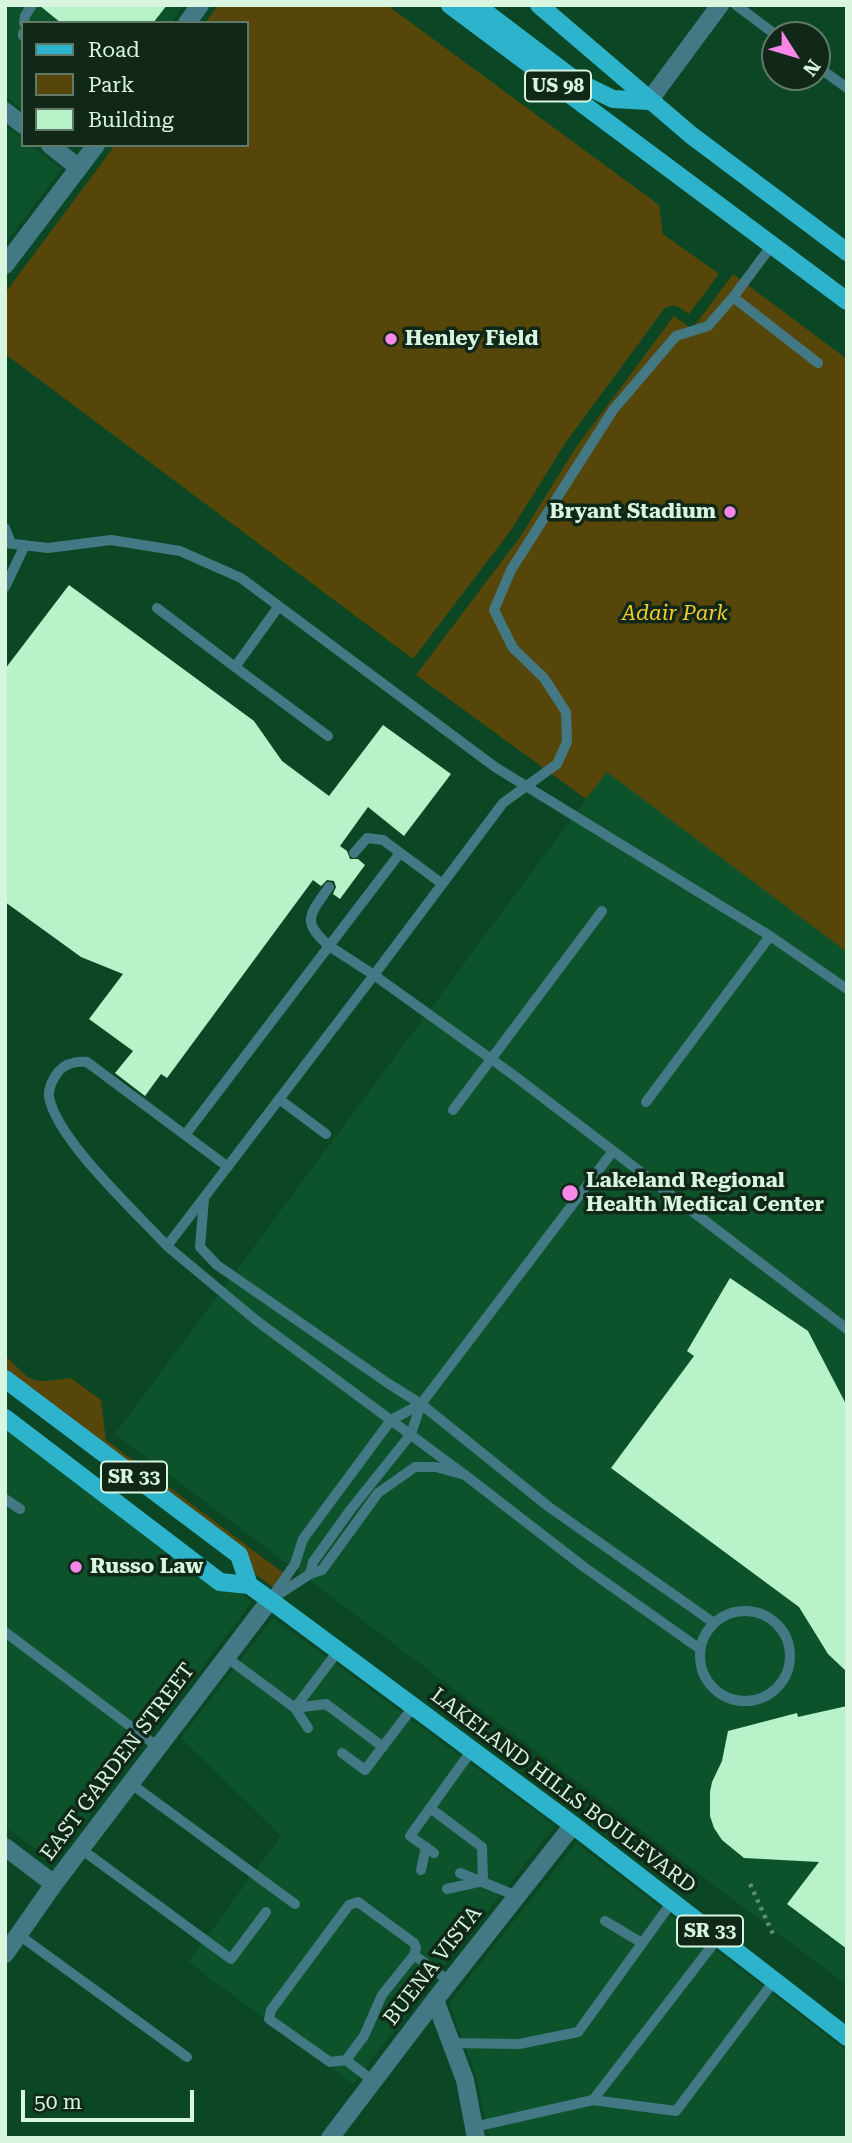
<!DOCTYPE html>
<html>
<head>
<meta charset="utf-8">
<style>
	body { margin:0 }
	#map { position:relative; width:852px; height:2143px; overflow:hidden; background:#0b4725; font-family:"Roboto Serif",serif }
	canvas { display:block }
	.frame { position:absolute; inset:0; border:7px solid #d8f5df; pointer-events:none }
	.legend { position:absolute; left:21px; top:21px; width:228px; height:126px; box-sizing:border-box; background:#112819; border:2px solid #617a68; margin:0; padding:9px 12px; list-style:none; font-size:21px; color:#d8f5df }
	.legend li { display:flex; align-items:center; gap:14px; height:35px }
	.legend b { width:35px; border:2px solid #617a68 }
	.north { position:absolute; left:761px; top:21px; width:70px; height:70px; box-sizing:border-box; background:#112819; border:2px solid #617a68; border-radius:50%; rotate:127deg; font-size:19px; font-weight:700; line-height:28px; text-align:center; color:#d8f5df }
	.north::after { content:''; display:block; margin:auto; width:24px; height:32px; background:#f987e8; clip-path:polygon(50% 0,100% 100%,50% 72%,0 100%) }
	.scale { position:absolute; left:21px; top:2090px; width:173px; height:32px; box-sizing:border-box; border:4px solid #d8f5df; border-top:0; padding-left:9px; font-size:21px; line-height:24px; white-space:nowrap; color:#d8f5df; -webkit-text-stroke:5px #112819; paint-order:stroke }
</style>
</head>
<body>
<div id="map">
<canvas width="852" height="2143"></canvas>
<div class="frame"></div>
<ul class="legend">
<li><b style="height:9px;background:#2db4cc"></b>Road</li>
<li><b style="height:19px;background:#564609"></b>Park</li>
<li><b style="height:19px;background:#b7f2c8"></b>Building</li>
</ul>
<div class="north">N</div>
<div class="scale">50 m</div>
</div>
<script>
const context = document.querySelector('canvas').getContext('2d');
context.lineJoin = 'round';
function fillPath(path, color) {
  context.fillStyle = color;
  context.fill(path, 'evenodd');
}
function strokePath(path, color, width, dash) {
  context.strokeStyle = color;
  context.lineWidth = width;
  context.lineCap = dash ? 'butt' : 'round';
  context.setLineDash(dash || []);
  context.stroke(path);
}
function label(font, color, halo, rows, align = 'center') {
  context.font = font + ' "Roboto Serif",serif';
  context.lineWidth = 7;
  context.setLineDash([]);
  context.textBaseline = 'middle';
  context.strokeStyle = halo;
  context.fillStyle = color;
  for (const [text, x, y, turn = 0] of rows) {
    context.save();
    context.translate(x, y);
    context.rotate((+turn || 0) * Math.PI / 180);
    context.textAlign = isNaN(turn) ? turn : align;
    if (halo) context.strokeText(text, 0, 0);
    context.fillText(text, 0, 0);
    context.restore();
  }
}
fillPath(new Path2D(`
	M 5,5 L 184,5 L 171,23 L 23,23 L 23,110 L 5,96 Z
	M 5,126 L 23,140 L 23,145 L 30,145 L 62,169 L 5,243 Z
	M 607,771 L 847,952 L 847,1985 L 115,1434 Z
	M 5,1415 L 252,1602 L 162,1720 L 160,1719 L 144,1744 L 54,1862 L 5,1827 Z
	M 273,1618 L 555,1826 L 426,1989 L 418,1991 L 420,1997 L 353,2084 L 188,1962 L 281,1836 L 181,1738 Z
	M 576,1843 L 847,2051 L 847,2138 L 489,2138 L 477,2079 L 449,2003 Z`), '#0c522b');
fillPath(new Path2D(`
	M 218,5 L 387,5 L 659,205 L 663,234 L 719,274 L 689,314 C 680,308 674,302 664,309 L 566,442 L 511,530 L 413,659 L 5,354 L 5,293 L 115,145 L 247,145 L 247,23 L 205,23 Z
	M 733,274 L 847,359 L 847,952 L 607,772 L 586,799 L 416,675 L 520,537 L 575,449 L 674,316 L 692,329 Z
	M 5,1355 C 35,1385 29,1383 71,1378 L 101,1400 L 106,1440 L 294,1581 L 282,1594 L 7,1387 Z`), '#564609');
fillPath(new Path2D(`
	M 39,5 L 167,5 L 153,23 L 61,23 Z
	M 69,585 L 254,721 L 282,761 L 329,796 L 383,725 L 451,774 L 404,836 L 368,807 L 340,846 L 347,851 L 350,859 L 358,859 L 365,865 L 340,899 L 333,894 L 336,887 L 334,881 L 327,880 L 321,886 L 313,880 L 167,1078 L 161,1074 L 145,1096 L 115,1073 L 133,1051 L 89,1019 L 123,974 L 81,957 L 5,902 L 5,669 Z
	M 730,1278 L 808,1331 L 847,1406 L 847,1672 L 828,1654 L 799,1607 L 611,1468 L 694,1356 L 687,1351 Z
	M 847,1706 L 847,1949 L 787,1904 L 819,1862 L 744,1858 L 722,1840 L 714,1828 L 710,1816 L 710,1792 L 712,1782 L 722,1761 L 728,1731 L 797,1713 L 798,1717 Z`), '#b7f2c8');
strokePath(new Path2D(`
	M 750,1884 L 773,1934`), '#5e8d70', 4.5, [3.5, 5]);
strokePath(new Path2D(`
	M 736,5 L 776,35
	M 24,23 L 25,16 L 32,5
	M 23,33 L 23,36
	M 817,66 L 847,88
	M 772,245 L 734,296 L 708,326 L 676,336 L 613,410 L 511,570 L 494,610 L 513,648 L 544,678 L 566,712 L 567,742 L 557,764 L 503,803 L 374,975 L 512,1074 L 847,1329
	M 733,297 L 818,363
	M 5,528 L 11,543
	M 5,543 L 48,548 L 111,540 L 180,551 L 241,578 L 495,767 L 770,936 L 847,989
	M 5,587 L 25,545
	M 157,608 L 235,667 L 279,606
	M 235,667 L 328,736
	M 354,853 L 367,838 L 383,840 L 441,883
	M 329,887 C 309,916 301,921 329,946 L 400,853
	M 279,1099 L 326,1134
	M 646,1102 L 770,936
	M 453,1110 L 602,911
	M 185,1135 L 329,946 L 374,975 L 167,1246 L 257,1321 L 465,1475
	M 204,1199 L 200,1247 L 217,1265 L 389,1384 L 421,1404 L 549,1507 L 714,1623
	M 167,1246 C 136,1212 57,1140 49,1097 C 48,1089 53,1079 58,1072 C 66,1063 75,1061 87,1062 L 228,1167
	M 5,1499 L 20,1509
	M 310,1574 L 313,1562 L 351,1509 L 411,1434 L 421,1404 L 613,1151
	M 274,1594 L 295,1564 L 303,1539 L 391,1420 L 421,1404
	M 270,1600 L 310,1574 L 322,1570 L 378,1493 L 415,1467 L 436,1467 L 465,1475 L 584,1567 L 700,1649
	M700 1656a45 45 0 1 1 90 0a45 45 0 1 1-90 0Z
	M 5,1632 L 158,1747
	M 226,1657 L 295,1708 L 338,1651
	M 308,1728 L 295,1708 L 326,1704 L 383,1747
	M 342,1753 L 365,1770 L 413,1707
	M 130,1783 L 295,1904
	M 430,1808 L 482,1847 L 483,1881
	M 81,1849 L 231,1959 L 266,1912
	M 434,1853 L 410,1836 L 472,1750
	M 421,1870 L 426,1847
	M 460,1873 L 517,1896
	M 447,1889 L 483,1881
	M 605,1921 L 642,1943
	M 19,1935 L 187,2057
	M 451,2043 L 519,2044 L 578,2032 L 672,1902
	M 346,2060 L 364,2036 L 382,1995 L 414,1955
	M 373,2081 L 346,2060 L 330,2062 L 269,2019 L 271,2010 L 349,1905 L 358,1902 L 414,1943 L 416,1948 L 414,1955 L 449,1981
	M 593,2100 L 676,2111 L 774,1981
	M 474,2127 L 593,2100 L 718,1938`), '#427984', 10);
strokePath(new Path2D(`
	M 187,23 L 200,5
	M 649,101 L 720,5
	M 5,111 L 23,125
	M 50,145 L 79,168
	M 5,265 L 96,145
	M 5,1847 L 54,1884
	M 5,1954 L 54,1884 L 270,1600
	M 435,2000 L 465,2080 L 476,2138
	M 330,2138 L 435,2000 L 573,1825`), '#427984', 18);
strokePath(new Path2D(`
	M 450,5 L 847,301
	M 476,5 L 576,81 L 613,99 L 649,101
	M 539,5 L 691,135 L 847,252
	M 5,1379 L 239,1555 L 249,1585
	M 5,1418 L 220,1582 L 249,1585 L 270,1600 L 573,1825 L 847,2037`), '#2db4cc', 18);
for (const [x, y, r, color] of [
	[391,339,7,"#f987e8"],
	[730,512,7,"#f987e8"],
	[570,1193,9,"#f987e8"],
	[76,1567,7,"#f987e8"]
]) {
  const dot = new Path2D();
  dot.arc(x, y, r, 0, 2 * Math.PI);
  context.fillStyle = color;
  context.fill(dot);
  strokePath(dot, '#112819', 2.5);
}
for (const [x, y, w] of [
	[558,86,66],
	[134,1477,66],
	[710,1931,66]
]) {
  const box = new Path2D();
  box.roundRect(x - w / 2, y - 15.5, w, 31, 5);
  context.fillStyle = '#112819';
  context.fill(box);
  strokePath(box, '#d8f5df', 2);
}
label('bold 19px', '#d8f5df', null, [
	["US 98",558,86],
	["SR 33",134,1477],
	["SR 33",710,1931]
]);
label('bold 21px', '#d8f5df', '#112819', [
	["Henley Field",405,339],
	["Bryant Stadium",716,512,"right"],
	["Lakeland Regional",586,1181],
	["Health Medical Center",586,1205],
	["Russo Law",90,1567]
], 'left');
label('italic 21px', '#f4cc2d', '#112819', [
	["Adair Park",675,614]
]);
label('21px', '#d8f5df', '#112819', [
	["EAST GARDEN STREET",118,1762,-53],
	["LAKELAND HILLS BOULEVARD",563,1791,37],
	["BUENA VISTA",433,1966,-52]
]);
</script>
</body>
</html>
